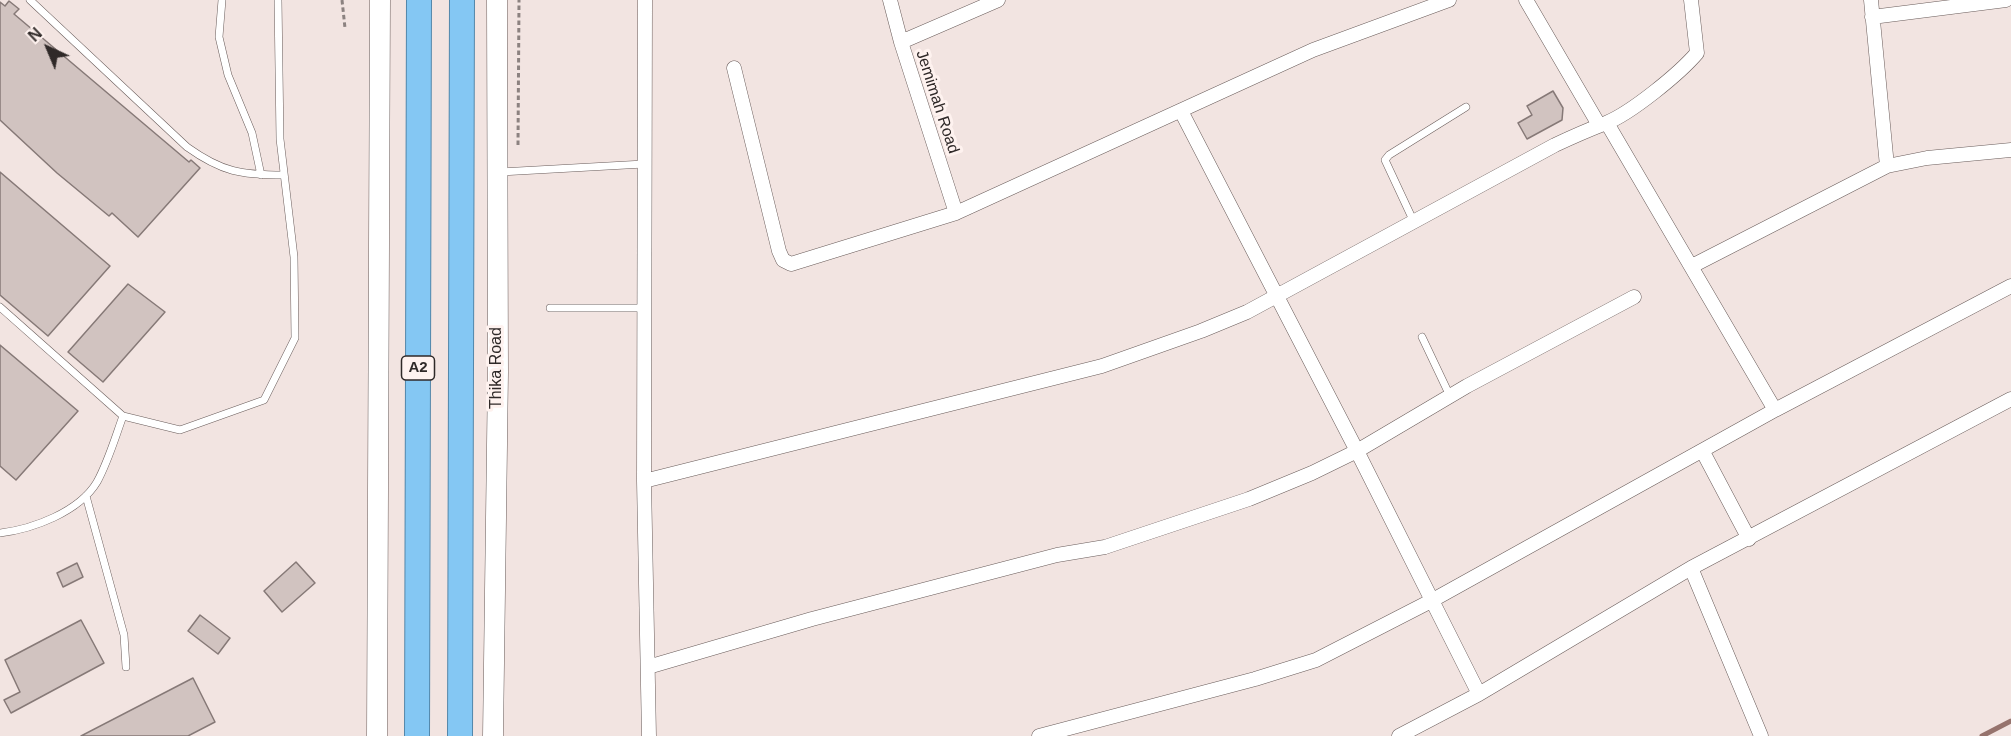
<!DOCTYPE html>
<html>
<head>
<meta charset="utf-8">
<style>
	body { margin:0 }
	#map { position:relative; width:2011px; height:736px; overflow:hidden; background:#f2e4e1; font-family:Arial,sans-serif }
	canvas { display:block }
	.north { position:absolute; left:18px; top:18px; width:60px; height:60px; -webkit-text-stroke:4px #fef2ef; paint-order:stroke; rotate:316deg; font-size:16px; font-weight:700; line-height:24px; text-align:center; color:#2f2928 }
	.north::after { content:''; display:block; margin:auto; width:21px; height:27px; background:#2f2928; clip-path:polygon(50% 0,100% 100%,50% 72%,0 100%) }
</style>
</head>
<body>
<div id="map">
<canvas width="2011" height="736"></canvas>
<div class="north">N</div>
</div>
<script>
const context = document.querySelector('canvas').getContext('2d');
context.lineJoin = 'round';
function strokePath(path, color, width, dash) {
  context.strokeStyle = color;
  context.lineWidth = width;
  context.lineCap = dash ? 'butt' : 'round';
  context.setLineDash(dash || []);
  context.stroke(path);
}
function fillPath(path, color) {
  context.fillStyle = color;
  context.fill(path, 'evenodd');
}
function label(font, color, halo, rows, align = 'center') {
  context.font = font + ' Arial,sans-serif';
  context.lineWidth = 6;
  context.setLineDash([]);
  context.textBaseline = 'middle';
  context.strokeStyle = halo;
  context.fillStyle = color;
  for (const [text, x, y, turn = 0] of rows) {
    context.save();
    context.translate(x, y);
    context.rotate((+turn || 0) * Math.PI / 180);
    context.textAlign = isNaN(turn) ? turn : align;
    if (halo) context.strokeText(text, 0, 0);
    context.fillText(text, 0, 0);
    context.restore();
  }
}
strokePath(new Path2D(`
	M 1982,736 L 2011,721`), '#96736d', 5);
const building = new Path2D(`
	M 9,1 L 19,9 L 14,14 L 189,162 L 191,160 L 200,168 L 138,237 L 112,213 L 109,216 L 57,173 L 0,120 L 0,2 L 5,6 Z
	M 1553,91 L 1563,108 L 1562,120 L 1527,139 L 1518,123 L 1532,115 L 1527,106 Z
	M 0,172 L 110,266 L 48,336 L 0,295 Z
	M 128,284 L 165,312 L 103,382 L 68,352 Z
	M 0,345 L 78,411 L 16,480 L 0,466 Z
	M 296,562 L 315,583 L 282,612 L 264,591 Z
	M 77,563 L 83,577 L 63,587 L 57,573 Z
	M 200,615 L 230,638 L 218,654 L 188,631 Z
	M 81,620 L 104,663 L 11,713 L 4,700 L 20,692 L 5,660 Z
	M 193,678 L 215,722 L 188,736 L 81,736 Z`);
fillPath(building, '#d1c3c0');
strokePath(building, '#867977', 1.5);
const service = new Path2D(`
	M 30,0 L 187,147 C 222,172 241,175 284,175
	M 222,0 L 219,37 L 228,75 L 252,133 L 261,175
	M 500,172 L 644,164
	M 1413,220 L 1385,160 L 1389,155 L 1466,107
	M 0,307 L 123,416 L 180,430 L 264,400 L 295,338 L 294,257 L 280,139 L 278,0
	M 550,308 L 645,308
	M 1422,337 L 1450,396
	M 86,496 L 124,635 L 126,667
	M 0,533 C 33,529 79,512 97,482 C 108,462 115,438 123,416`);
const minor = new Path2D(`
	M 645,0 L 644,481 L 649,736
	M 890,0 L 901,42 L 956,213
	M 1526,0 L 1599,125
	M 1871,0 L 1887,166
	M 1872,17 L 2006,0
	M 901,42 L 998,0
	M 734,68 L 779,251 L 783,260 L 791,264 L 956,213 L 1313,50 L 1449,0
	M 1181,111 L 1357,451 L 1479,694
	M 1607,123 L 1775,410
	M 1692,266 L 1887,166 L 1927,158 L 2011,150
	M 1703,452 L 1749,539
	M 644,481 L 1102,366 L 1201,331 L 1247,312 L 1555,145 C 1572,137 1588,130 1606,123 C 1631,113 1679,74 1697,53 L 1691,0
	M 1691,568 L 1761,736
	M 648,667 L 812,619 L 1057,555 L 1105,547 L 1249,499 L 1312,473 L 1357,451 L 1467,386 L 1634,297
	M 1039,736 L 1255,679 L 1316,660 L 1431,601 L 1775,410 L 2011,286
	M 1399,736 L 1479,694 L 1691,568 L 2011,399`);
const secondary = new Path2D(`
	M 377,736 L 380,0
	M 493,736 L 498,372 L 497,0`);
const trunk = new Path2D(`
	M 417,736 L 419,0
	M 460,736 L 462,0`);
strokePath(service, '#695c5a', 8);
strokePath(minor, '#695c5a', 15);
strokePath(secondary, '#695c5a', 21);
strokePath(trunk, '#5387aa', 26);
strokePath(new Path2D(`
	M 342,0 L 345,28
	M 518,145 L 519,0`), '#8c8280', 3, [4.5, 3]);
strokePath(service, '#fff', 7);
strokePath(minor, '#fff', 14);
strokePath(secondary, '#fff', 20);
strokePath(trunk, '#84c7f3', 24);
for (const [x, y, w] of [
	[418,368,33]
]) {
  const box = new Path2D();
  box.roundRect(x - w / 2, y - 12, w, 24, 4.5);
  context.fillStyle = '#fef2ef';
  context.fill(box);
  strokePath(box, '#2f2928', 1.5);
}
label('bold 15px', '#2f2928', null, [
	["A2",418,368]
]);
label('16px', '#2f2928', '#fef2ef', [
	["Jemimah Road",937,102,72],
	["Thika Road",497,368,-90]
]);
</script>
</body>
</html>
